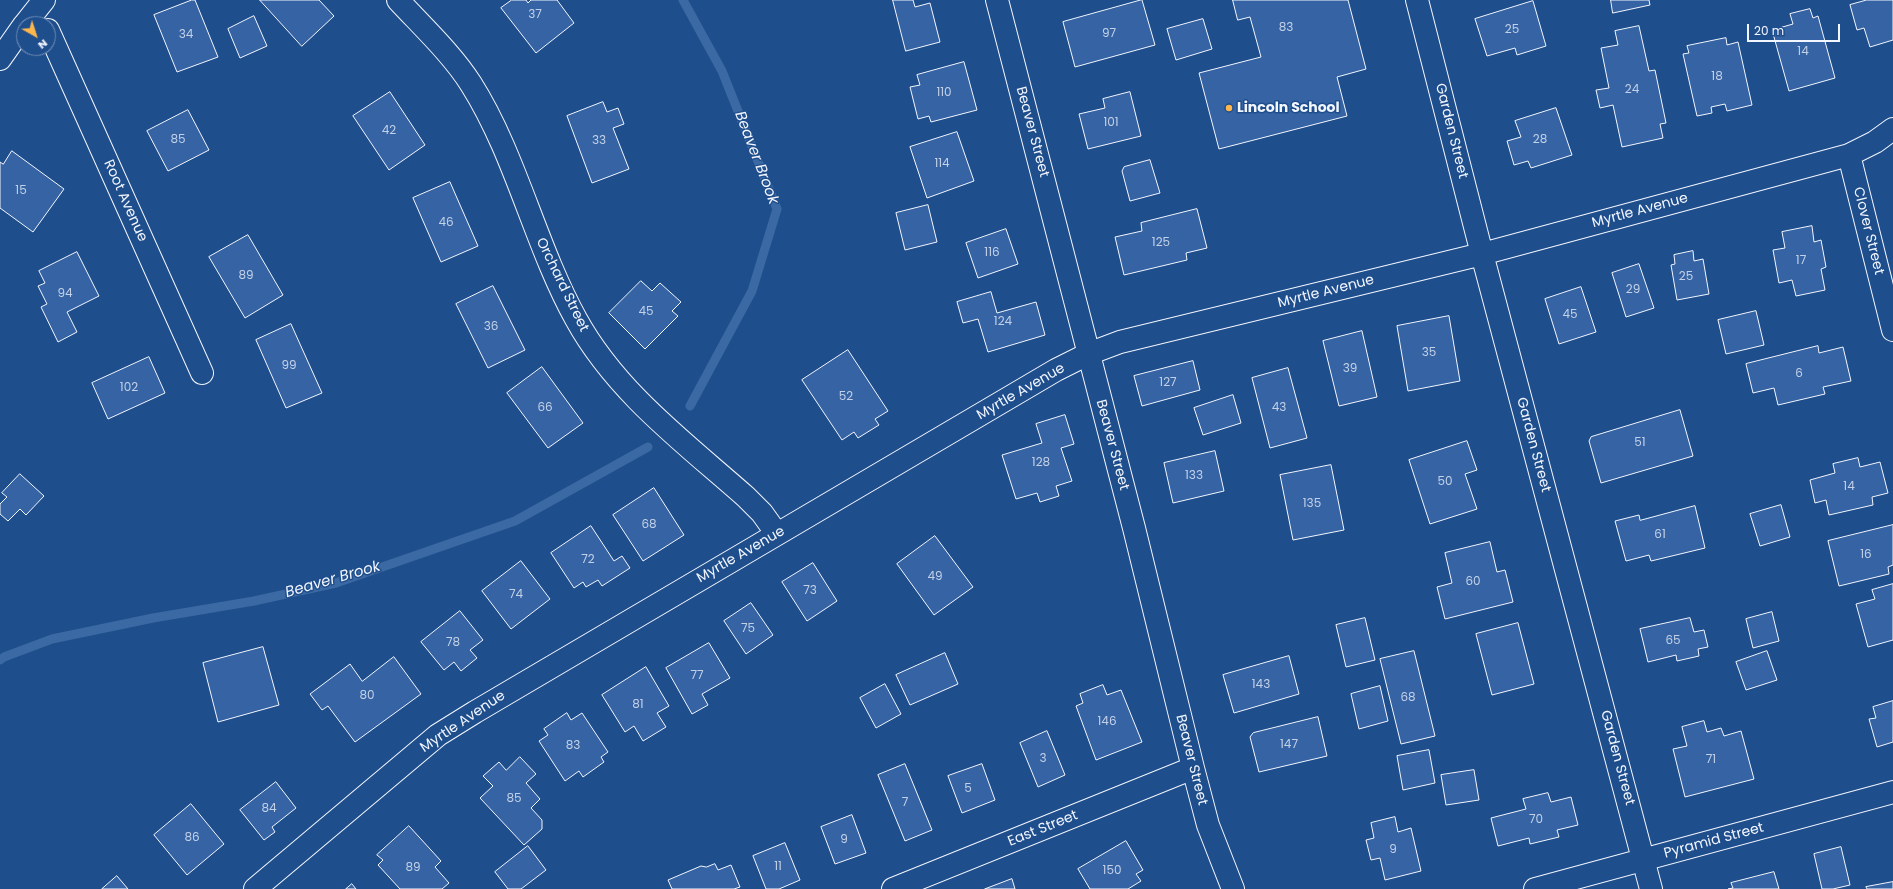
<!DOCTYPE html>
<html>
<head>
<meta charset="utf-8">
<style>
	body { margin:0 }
	#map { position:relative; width:1893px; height:889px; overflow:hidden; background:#1f4e8c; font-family:Poppins,sans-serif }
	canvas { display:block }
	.north { position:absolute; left:16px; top:16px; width:40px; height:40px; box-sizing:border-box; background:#1f4e8c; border:1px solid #7391ba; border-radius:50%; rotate:141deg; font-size:11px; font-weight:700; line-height:16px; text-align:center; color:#f2f6ff }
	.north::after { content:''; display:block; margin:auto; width:14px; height:18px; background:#ffb74d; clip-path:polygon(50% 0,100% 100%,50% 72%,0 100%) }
	.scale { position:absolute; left:1747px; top:24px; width:93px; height:18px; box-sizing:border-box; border:2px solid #f2f6ff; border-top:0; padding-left:5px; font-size:12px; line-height:14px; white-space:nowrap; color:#f2f6ff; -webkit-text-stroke:3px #1f4e8c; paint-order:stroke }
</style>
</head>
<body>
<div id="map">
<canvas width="1893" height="889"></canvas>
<div class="north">N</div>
<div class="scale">20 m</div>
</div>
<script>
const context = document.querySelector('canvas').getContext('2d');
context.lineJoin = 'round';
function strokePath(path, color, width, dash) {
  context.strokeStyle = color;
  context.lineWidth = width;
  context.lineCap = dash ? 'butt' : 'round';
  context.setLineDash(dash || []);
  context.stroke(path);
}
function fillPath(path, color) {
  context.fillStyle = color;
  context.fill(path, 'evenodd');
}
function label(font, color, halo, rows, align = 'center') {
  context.font = font + ' Poppins,sans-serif';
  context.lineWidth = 3;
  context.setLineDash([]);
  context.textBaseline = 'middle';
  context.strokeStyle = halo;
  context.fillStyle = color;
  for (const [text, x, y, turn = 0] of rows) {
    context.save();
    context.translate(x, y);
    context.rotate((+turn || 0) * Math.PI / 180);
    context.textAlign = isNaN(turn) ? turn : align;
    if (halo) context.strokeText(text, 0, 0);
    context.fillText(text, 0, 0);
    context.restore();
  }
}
strokePath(new Path2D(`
	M 683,0 L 722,71 L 777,209 L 752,291 L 690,406
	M 0,660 L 4,657 L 52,639 L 153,618 L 254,601 L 336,583 L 515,521 L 648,447`), '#3b69a3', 9);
const building = new Path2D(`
	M 192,0 L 195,0 L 218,57 L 177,72 L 154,15 Z
	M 260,0 L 319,0 L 334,16 L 302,46 Z
	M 512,0 L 526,0 L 528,3 L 531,0 L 557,0 L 574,23 L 536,53 L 501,8 Z
	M 893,0 L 913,0 L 915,7 L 930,3 L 940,42 L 906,51 Z
	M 1142,0 L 1155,45 L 1075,67 L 1063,22 Z
	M 1233,0 L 1348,0 L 1366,69 L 1337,77 L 1347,116 L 1219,149 L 1199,73 L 1261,57 L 1250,17 L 1238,20 Z
	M 1611,0 L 1649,0 L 1650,5 L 1613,13 Z
	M 1867,0 L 1893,0 L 1893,40 L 1870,47 L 1864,28 L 1857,30 L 1850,5 Z
	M 1533,1 L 1546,46 L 1517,55 L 1515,48 L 1487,56 L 1475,19 Z
	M 1810,9 L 1813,18 L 1818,16 L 1835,78 L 1789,91 L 1772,30 L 1793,24 L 1790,14 Z
	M 254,16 L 267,46 L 240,58 L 228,29 Z
	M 1203,19 L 1212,49 L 1176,60 L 1167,29 Z
	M 1639,26 L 1649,71 L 1655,70 L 1666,123 L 1660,124 L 1663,138 L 1622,147 L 1613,105 L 1600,108 L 1596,90 L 1609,88 L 1601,48 L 1618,45 L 1615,31 Z
	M 1726,38 L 1727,45 L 1738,42 L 1752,105 L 1727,111 L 1725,104 L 1711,107 L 1712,113 L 1697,116 L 1683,54 L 1689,53 L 1687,46 Z
	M 964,62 L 977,110 L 931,122 L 929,116 L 918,119 L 910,87 L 920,85 L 917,75 Z
	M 390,92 L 425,145 L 389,170 L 353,116 Z
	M 1130,92 L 1141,136 L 1088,149 L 1079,114 L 1105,108 L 1103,99 Z
	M 603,102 L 607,112 L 618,108 L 624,124 L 613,128 L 629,169 L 592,183 L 567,116 Z
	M 1556,108 L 1572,155 L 1531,168 L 1528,161 L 1514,165 L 1507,141 L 1521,137 L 1515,121 Z
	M 188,110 L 209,150 L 168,171 L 147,131 Z
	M 957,132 L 974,181 L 927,198 L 910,147 Z
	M 12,151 L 64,189 L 33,232 L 0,208 L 0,162 L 3,164 Z
	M 1150,160 L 1160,193 L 1130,201 L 1122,171 L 1124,167 Z
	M 450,182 L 478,246 L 441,262 L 413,198 Z
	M 928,205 L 937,242 L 905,250 L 896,213 Z
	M 1197,209 L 1207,248 L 1186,253 L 1187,260 L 1124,275 L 1115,237 L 1142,231 L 1141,223 Z
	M 1812,226 L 1814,242 L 1821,240 L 1826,267 L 1821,269 L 1825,290 L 1796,296 L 1792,280 L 1779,283 L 1773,250 L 1785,248 L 1782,232 Z
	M 1006,229 L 1018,264 L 978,278 L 966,243 Z
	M 248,235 L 283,295 L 245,318 L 209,257 Z
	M 1693,251 L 1694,261 L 1703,259 L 1709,294 L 1677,300 L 1671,265 L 1675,264 L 1674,255 Z
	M 77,252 L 99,296 L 67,312 L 77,332 L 58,342 L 41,307 L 47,304 L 38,286 L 45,283 L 39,271 Z
	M 1639,264 L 1654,308 L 1626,317 L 1612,273 Z
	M 641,281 L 652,291 L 660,283 L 681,302 L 672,311 L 678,316 L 645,349 L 609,313 Z
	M 493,286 L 525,350 L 488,368 L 456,304 Z
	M 1581,287 L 1596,332 L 1559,344 L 1545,299 Z
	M 991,292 L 997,313 L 1036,302 L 1045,335 L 988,352 L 978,319 L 963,323 L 957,302 Z
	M 1756,311 L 1764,345 L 1726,354 L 1718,320 Z
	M 1449,316 L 1460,381 L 1408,391 L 1397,326 Z
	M 291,324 L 322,393 L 286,408 L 256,340 Z
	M 1362,331 L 1377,397 L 1339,406 L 1323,341 Z
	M 1818,346 L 1819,353 L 1843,347 L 1851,381 L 1823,387 L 1825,394 L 1778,405 L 1774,388 L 1753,393 L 1746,364 Z
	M 848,350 L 888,411 L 875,419 L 879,425 L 858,438 L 854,432 L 842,440 L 802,380 Z
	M 149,357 L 165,393 L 108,419 L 92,383 Z
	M 1193,361 L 1200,390 L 1142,406 L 1134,376 Z
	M 542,367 L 583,423 L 548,448 L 507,393 Z
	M 1288,368 L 1307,438 L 1270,448 L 1252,378 Z
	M 1233,395 L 1241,423 L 1203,435 L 1194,408 Z
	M 1680,410 L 1693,456 L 1601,483 L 1589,441 L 1591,437 Z
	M 1065,415 L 1074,444 L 1061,448 L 1072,481 L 1056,486 L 1059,496 L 1040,502 L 1037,493 L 1016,499 L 1002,455 L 1042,443 L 1036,424 Z
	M 1467,441 L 1477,470 L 1465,474 L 1477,509 L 1430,524 L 1409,460 Z
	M 1215,451 L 1224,491 L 1173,503 L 1164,463 Z
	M 1858,458 L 1860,467 L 1880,462 L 1888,493 L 1872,497 L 1873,505 L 1829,515 L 1826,500 L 1815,503 L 1810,480 L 1835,473 L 1833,464 Z
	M 1331,465 L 1344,530 L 1293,540 L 1280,475 Z
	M 20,474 L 44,496 L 26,515 L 20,509 L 8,521 L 0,514 L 0,504 L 7,497 L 2,493 Z
	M 654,488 L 684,535 L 643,561 L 613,515 Z
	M 1781,505 L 1790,537 L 1760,546 L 1750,514 Z
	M 1695,506 L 1705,548 L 1651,561 L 1649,555 L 1626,561 L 1615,521 L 1639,515 L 1640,520 Z
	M 1893,525 L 1893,565 L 1888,567 L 1889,574 L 1839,586 L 1828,541 Z
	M 591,526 L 614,561 L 622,556 L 630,568 L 602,586 L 598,580 L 586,587 L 583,582 L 574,588 L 551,553 Z
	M 935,536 L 973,587 L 934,615 L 897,564 Z
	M 1490,542 L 1497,572 L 1505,570 L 1513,602 L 1445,619 L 1437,587 L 1452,583 L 1445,553 Z
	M 521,561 L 550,599 L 511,629 L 482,591 Z
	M 813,563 L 837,601 L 807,621 L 782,582 Z
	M 1893,584 L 1893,640 L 1868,647 L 1856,604 L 1875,599 L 1872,590 Z
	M 751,603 L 773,635 L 746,654 L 724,621 Z
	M 460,611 L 483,640 L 470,650 L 477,658 L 461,671 L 454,662 L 444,670 L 421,642 Z
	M 1772,612 L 1779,641 L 1753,648 L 1746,619 Z
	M 1365,618 L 1375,660 L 1346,667 L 1336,625 Z
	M 1690,618 L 1694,632 L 1704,630 L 1708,647 L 1698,649 L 1699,656 L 1677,661 L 1676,655 L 1648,662 L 1640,629 Z
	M 1518,623 L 1534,684 L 1492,695 L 1476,634 Z
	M 709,643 L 730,678 L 702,694 L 708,705 L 692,714 L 666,668 Z
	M 263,647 L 279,705 L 218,722 L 203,663 Z
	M 1414,651 L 1435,736 L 1401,744 L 1380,659 Z
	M 1767,651 L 1777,680 L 1746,690 L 1736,662 Z
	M 945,653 L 958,684 L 910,705 L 896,675 Z
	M 1289,656 L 1299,694 L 1234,713 L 1223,675 Z
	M 394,657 L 421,694 L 355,742 L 328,706 L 322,710 L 310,694 L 350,664 L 362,681 Z
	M 646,667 L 669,706 L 657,713 L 666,727 L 643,741 L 634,726 L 625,732 L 602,695 Z
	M 885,684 L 901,714 L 876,728 L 860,698 Z
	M 1103,685 L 1107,695 L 1121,690 L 1142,742 L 1096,760 L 1076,706 L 1083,703 L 1080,694 Z
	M 1380,686 L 1388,721 L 1359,729 L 1351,694 Z
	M 1893,701 L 1893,742 L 1877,747 L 1869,719 L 1876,718 L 1873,707 Z
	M 567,713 L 571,720 L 582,713 L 608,752 L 601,757 L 604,762 L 583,777 L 579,771 L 565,781 L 539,741 L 548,735 L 544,729 Z
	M 1318,717 L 1327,756 L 1259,772 L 1250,737 L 1253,733 Z
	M 1704,721 L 1707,732 L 1721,728 L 1724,736 L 1741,731 L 1754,779 L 1685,797 L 1673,749 L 1687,746 L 1682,727 Z
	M 1047,731 L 1065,775 L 1038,787 L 1020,743 Z
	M 1429,750 L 1435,783 L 1403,790 L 1397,756 Z
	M 520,757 L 536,774 L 526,783 L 540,799 L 531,808 L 542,820 L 542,829 L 524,845 L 480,798 L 493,786 L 483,776 L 499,762 L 506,770 Z
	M 905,764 L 932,830 L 905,841 L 878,775 Z
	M 982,764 L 995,800 L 962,813 L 948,776 Z
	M 1474,770 L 1479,800 L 1446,805 L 1441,775 Z
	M 276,782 L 296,808 L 272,827 L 275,832 L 264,840 L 240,810 Z
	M 1548,793 L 1551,802 L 1571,797 L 1578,825 L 1557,830 L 1559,837 L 1530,844 L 1529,838 L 1498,846 L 1491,818 L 1526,809 L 1523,799 Z
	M 191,804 L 224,844 L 187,875 L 154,835 Z
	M 852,815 L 866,853 L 835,864 L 821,827 Z
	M 1395,817 L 1398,832 L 1411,828 L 1421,871 L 1385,880 L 1380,858 L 1371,860 L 1366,840 L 1374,838 L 1371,823 Z
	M 409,826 L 441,861 L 435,867 L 449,883 L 442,889 L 400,889 L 378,865 L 383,860 L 377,855 Z
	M 1126,841 L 1143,870 L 1136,874 L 1141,881 L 1128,889 L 1090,889 L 1078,869 Z
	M 785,843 L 800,880 L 779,889 L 766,889 L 753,856 Z
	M 528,846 L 546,870 L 521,889 L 508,889 L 495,872 Z
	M 1841,847 L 1850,885 L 1833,889 L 1822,889 L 1814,854 Z
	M 715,864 L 718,870 L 731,865 L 740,887 L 734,889 L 672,889 L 668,880 L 701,866 L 706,867 Z
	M 1774,872 L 1779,889 L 1728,889 L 1733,888 L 1731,883 Z
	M 117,876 L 128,889 L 102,889 Z
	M 1012,879 L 1015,889 L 985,889 Z
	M 1893,882 L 1893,889 L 1867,889 L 1866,887 Z
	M 352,884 L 356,889 L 346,889 Z`);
fillPath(building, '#3563a3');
strokePath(building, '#f2f6ff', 1);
const minor = new Path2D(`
	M 398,0 C 422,26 452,54 471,84 C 516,155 535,245 576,319 C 616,392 685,443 746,497 L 762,513 L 777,534
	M 997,0 L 1134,528 L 1193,768 L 1208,825 L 1233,889
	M 1417,0 L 1482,254 L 1651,889
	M 25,24 L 44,0
	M 48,30 L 202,373
	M 0,59 L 24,25
	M 1849,155 L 1893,330
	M 255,889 L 438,735 L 475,712 L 1056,370 L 1088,354 L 1120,342 L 1482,254 L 1849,155 L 1875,142 L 1893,129
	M 893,889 L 1193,768
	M 1535,889 L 1893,792`);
strokePath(minor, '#f2f6ff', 24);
strokePath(minor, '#1f4e8c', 22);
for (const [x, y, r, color] of [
	[1229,108,4,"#ffb74d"]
]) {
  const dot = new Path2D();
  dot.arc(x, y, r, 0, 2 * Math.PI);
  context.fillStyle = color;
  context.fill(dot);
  strokePath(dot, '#1f4e8c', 1.5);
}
label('12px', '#c3d1e8', null, [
	["37",535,15],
	["83",1286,28],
	["25",1512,30],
	["97",1109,34],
	["34",186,35],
	["14",1803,52],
	["18",1717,77],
	["24",1632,90],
	["110",944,93],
	["101",1111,123],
	["42",389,131],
	["85",178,140],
	["28",1540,140],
	["33",599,141],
	["114",942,164],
	["15",21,191],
	["46",446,223],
	["125",1161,243],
	["116",992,253],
	["17",1801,261],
	["89",246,276],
	["25",1686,277],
	["29",1633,290],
	["94",65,294],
	["45",646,312],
	["45",1570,315],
	["124",1003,322],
	["36",491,327],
	["35",1429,353],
	["99",289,366],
	["39",1350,369],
	["6",1799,374],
	["127",1168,383],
	["102",129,388],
	["52",846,397],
	["66",545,408],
	["43",1279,408],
	["51",1640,443],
	["128",1041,463],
	["133",1194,476],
	["50",1445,482],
	["14",1849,487],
	["135",1312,504],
	["68",649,525],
	["61",1660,535],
	["16",1866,555],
	["72",588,560],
	["49",935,577],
	["60",1473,582],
	["73",810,591],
	["74",516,595],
	["75",748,629],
	["65",1673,641],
	["78",453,643],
	["77",697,676],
	["143",1261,685],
	["80",367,696],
	["68",1408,698],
	["81",638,705],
	["146",1107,722],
	["147",1289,745],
	["83",573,746],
	["3",1043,759],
	["71",1711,760],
	["5",968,789],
	["85",514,799],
	["7",905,803],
	["84",269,809],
	["70",1536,820],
	["86",192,838],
	["9",844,840],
	["9",1393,850],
	["11",778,867],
	["89",413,868],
	["150",1112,871]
]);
label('bold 14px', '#f2f6ff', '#1f4e8c', [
	["Lincoln School",1237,108]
], 'left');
label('14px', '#f2f6ff', '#1f4e8c', [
	["Garden Street",1451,131,76],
	["Beaver Street",1032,132,75],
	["Root Avenue",125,201,66],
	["Myrtle Avenue",1640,211,-15],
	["Clover Street",1868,231,76],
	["Orchard Street",562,285,64],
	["Myrtle Avenue",1326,292,-14],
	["Myrtle Avenue",1021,392,-30],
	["Beaver Street",1112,445,75],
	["Garden Street",1533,445,75],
	["Myrtle Avenue",741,555,-30],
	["Myrtle Avenue",463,722,-34],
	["Garden Street",1617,758,75],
	["Beaver Street",1191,760,76],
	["East Street",1043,829,-22],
	["Pyramid Street",1714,841,-15]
]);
label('italic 15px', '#f2f6ff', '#1f4e8c', [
	["Beaver Brook",756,158,69],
	["Beaver Brook",333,580,-16]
]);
</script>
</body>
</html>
